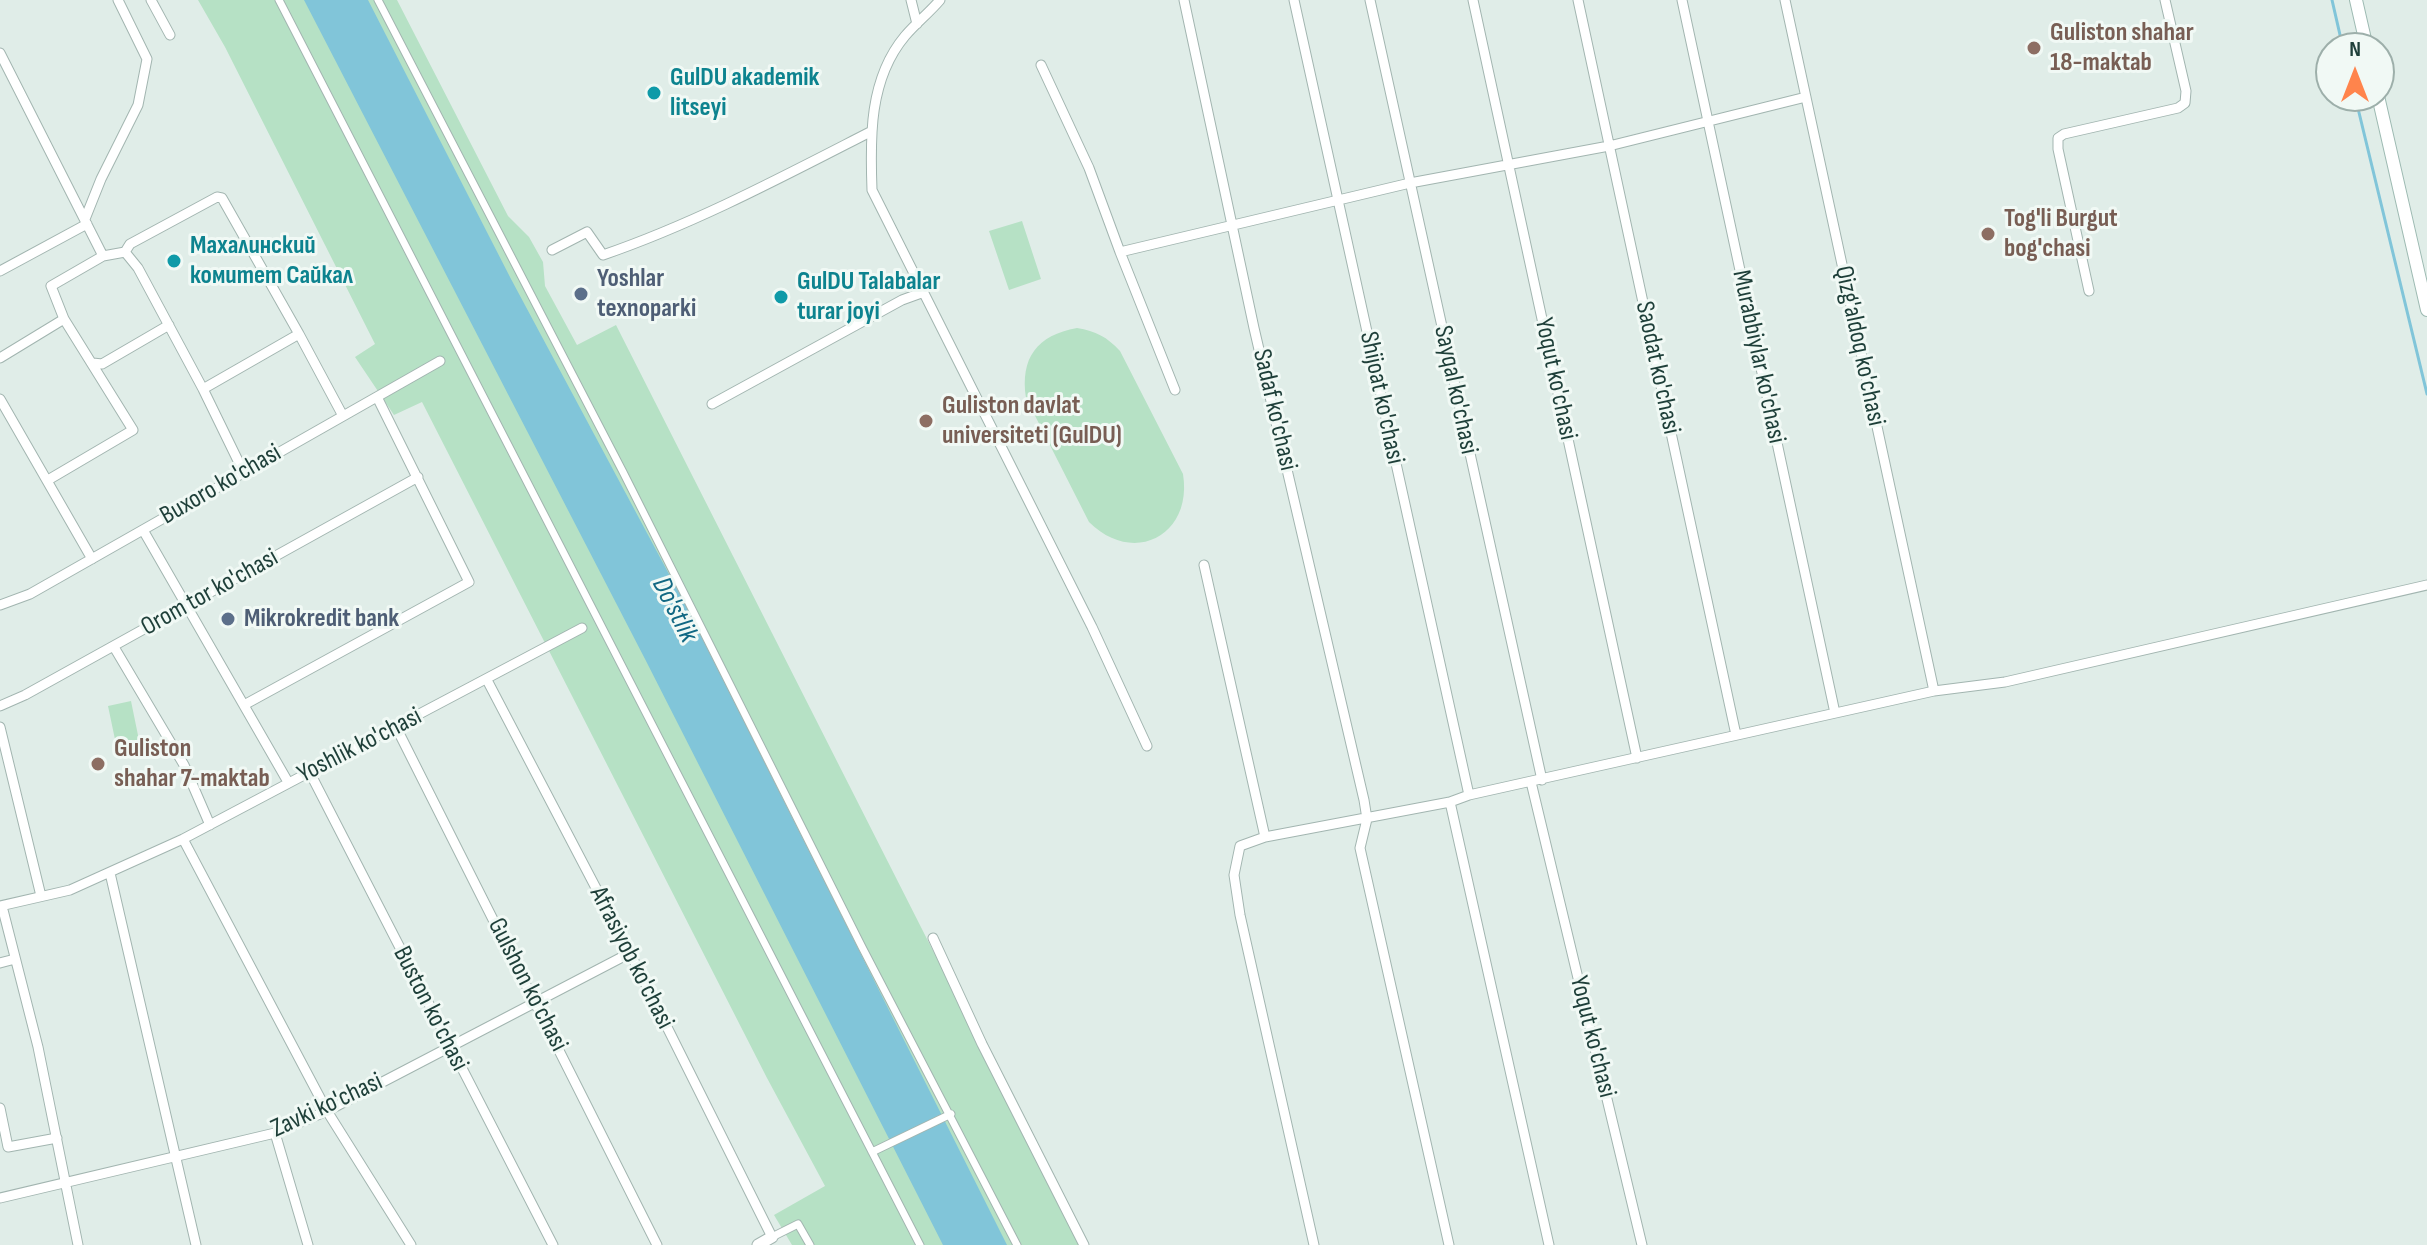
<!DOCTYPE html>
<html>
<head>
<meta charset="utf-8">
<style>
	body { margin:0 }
	#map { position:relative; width:2427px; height:1245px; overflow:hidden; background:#e0ede8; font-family:"Sofia Sans Condensed",sans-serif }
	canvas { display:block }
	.north { position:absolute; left:2315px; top:32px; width:80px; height:80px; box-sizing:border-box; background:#f1f9f5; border:2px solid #9dafaa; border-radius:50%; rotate:0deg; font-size:22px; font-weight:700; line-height:32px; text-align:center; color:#1e3f39 }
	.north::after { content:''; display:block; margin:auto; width:28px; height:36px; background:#ff844c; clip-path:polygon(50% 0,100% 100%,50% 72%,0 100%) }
</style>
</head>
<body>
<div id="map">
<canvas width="2427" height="1245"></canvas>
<div class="north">N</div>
</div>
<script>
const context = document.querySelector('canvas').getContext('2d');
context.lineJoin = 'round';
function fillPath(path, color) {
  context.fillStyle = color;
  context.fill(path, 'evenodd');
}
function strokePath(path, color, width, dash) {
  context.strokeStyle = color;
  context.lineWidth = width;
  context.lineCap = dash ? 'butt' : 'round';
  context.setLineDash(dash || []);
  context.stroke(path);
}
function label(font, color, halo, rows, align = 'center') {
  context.font = font + ' "Sofia Sans Condensed",sans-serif';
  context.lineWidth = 6;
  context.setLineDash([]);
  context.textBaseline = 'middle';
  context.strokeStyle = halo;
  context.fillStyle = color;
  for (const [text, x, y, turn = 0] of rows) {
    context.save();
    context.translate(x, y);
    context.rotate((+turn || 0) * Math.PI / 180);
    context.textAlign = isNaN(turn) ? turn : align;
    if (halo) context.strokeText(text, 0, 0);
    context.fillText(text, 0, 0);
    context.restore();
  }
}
fillPath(new Path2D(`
	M 198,0 L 397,0 L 508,216 L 529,237 L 543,262 L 545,286 L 577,345 L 616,325 L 1082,1245 L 792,1245 L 774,1215 L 825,1186 L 767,1078 L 422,402 L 394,415 L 355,357 L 375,344 L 225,47 Z
	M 1022,221 L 1041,279 L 1009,290 L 989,231 Z
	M 1077,328 C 1096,331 1107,337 1120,351 L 1183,474 C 1193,536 1133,566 1089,522 L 1026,398 C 1020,358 1037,335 1077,328 Z
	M 131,701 L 140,745 L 117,749 L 108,706 Z`), '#b6e1c5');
fillPath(new Path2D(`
	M 304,0 L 368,0 L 511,279 L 685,604 L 1007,1245 L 943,1245 L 645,659 Z`), '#81c5d9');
strokePath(new Path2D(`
	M 2332,0 L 2343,48
	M 2355,96 L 2427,394`), '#81c5d9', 3);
const pedestrian = new Path2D(`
	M 279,0 L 920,1245
	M 378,0 L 623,472 L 862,947 L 1017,1245
	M 872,1152 L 951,1114
	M 772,1237 L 798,1224 L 810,1245`);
const minor = new Path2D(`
	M 151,0 L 170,35
	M 911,0 L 917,24
	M 940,0 C 929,13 916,23 905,36 C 869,79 870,137 872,190 L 1092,627 L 1147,746
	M 1184,0 L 1254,328 L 1364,800 L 1367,819 L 1360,848 L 1449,1245
	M 1294,0 L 1469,795
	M 1370,0 L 1542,780
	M 1473,0 L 1637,758
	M 1578,0 L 1736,735
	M 1682,0 L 1835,713
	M 1785,0 L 1934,691
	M 0,53 L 103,256 L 125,252 L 138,268 L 203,389 L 243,471
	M 1041,65 L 1089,168 L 1120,252
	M 85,219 L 101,179 L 138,105 L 147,59 L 118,0
	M 552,250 L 587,232 L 603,255 C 696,223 784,176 872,131
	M 125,252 L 130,244 L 217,197 L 222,198 L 299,334
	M 0,271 L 87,224
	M 2089,291 L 2058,149 L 2058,138 L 2064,134 L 2178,108 L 2185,103 L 2186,91 L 2165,0
	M 0,358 L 64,319
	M 93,363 L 102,364 L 169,325
	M 203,389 L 299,334 L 343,416
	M 1175,390 L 1120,252 L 1410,183 L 1609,146 L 1806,97
	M 0,399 L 92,559
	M 712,404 L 902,300 L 924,292
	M 48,480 L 133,430 L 64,319 L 51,286 L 103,256
	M 143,530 L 288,782
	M 1204,565 L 1265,837
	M 0,605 L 30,594 L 440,361
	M 114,647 L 184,765 L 210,825
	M 487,680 L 630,953 L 772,1237
	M 244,705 L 469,582 L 377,397
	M 0,706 L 25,695 L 418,477
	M 0,727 L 41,896
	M 396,727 L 657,1245
	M 309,771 L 553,1245
	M 1531,782 L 1642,1245
	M 1450,802 L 1549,1245
	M 183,839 L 327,1111 L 411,1245
	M 110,873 L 196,1245
	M 0,906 L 70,890 L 183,839 L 582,628
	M 2,906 L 38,1047 L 78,1245
	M 933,938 L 982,1044 L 1084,1245
	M 0,963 L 15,959
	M 0,1108 L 8,1147 L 57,1138
	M 275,1133 L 308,1245
	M 0,1198 L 275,1133 L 327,1111 L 630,953
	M 1314,1245 L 1240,915 L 1234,875 L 1240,846 L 1265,837 L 1450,802 L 1469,795 L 1934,691 L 2005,682 L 2427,585`);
const tertiary = new Path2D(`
	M 758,1245 L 772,1237`);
const secondary = new Path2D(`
	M 2356,0 L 2367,48
	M 2378,96 L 2427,310`);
strokePath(pedestrian, '#a2b5b0', 9);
strokePath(minor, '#a2b5b0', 11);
strokePath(tertiary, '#a2b5b0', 13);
strokePath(secondary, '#9dbab2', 14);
strokePath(pedestrian, '#fff', 7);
strokePath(minor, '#fff', 9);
strokePath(tertiary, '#fff', 11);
strokePath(secondary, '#fff', 12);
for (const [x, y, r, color] of [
	[2034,48,8,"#8d6e63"],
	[654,93,8,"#0f9aa8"],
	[1988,234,8,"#8d6e63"],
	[174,261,8,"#0f9aa8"],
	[581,294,8,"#5c6f8a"],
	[781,297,8,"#0f9aa8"],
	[926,421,8,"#8d6e63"],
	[228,619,8,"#5c6f8a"],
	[98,764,8,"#8d6e63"]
]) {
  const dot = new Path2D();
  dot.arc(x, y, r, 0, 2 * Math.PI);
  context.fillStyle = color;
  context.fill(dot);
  strokePath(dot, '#f1f9f5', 3);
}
label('bold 26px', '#785e54', '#f1f9f5', [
	["Guliston shahar",2050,33],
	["18-maktab",2050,63],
	["Tog'li Burgut",2004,219],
	["bog'chasi",2004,249],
	["Guliston davlat",942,406],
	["universiteti (GulDU)",942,436],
	["Guliston",114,749],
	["shahar 7-maktab",114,779]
], 'left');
label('bold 26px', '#0d838f', '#f1f9f5', [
	["GulDU akademik",670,78],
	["litseyi",670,108],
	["Махалинский",190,246],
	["комитет Сайкал",190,276],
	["GulDU Talabalar",797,282],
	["turar joyi",797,312]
], 'left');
label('bold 26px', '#4e5e75', '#f1f9f5', [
	["Yoshlar",597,279],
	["texnoparki",597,309],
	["Mikrokredit bank",244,619]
], 'left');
label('26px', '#1e3f39', '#f1f9f5', [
	["Qizg'aldoq ko'chasi",1859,346,78],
	["Murabbiylar ko'chasi",1758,357,78],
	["Saodat ko'chasi",1657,368,78],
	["Yoqut ko'chasi",1555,379,78],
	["Sayqal ko'chasi",1455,390,78],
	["Shijoat ko'chasi",1381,398,78],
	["Sadaf ko'chasi",1274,410,77],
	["Buxoro ko'chasi",221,485,-30],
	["Orom tor ko'chasi",210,593,-29],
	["Yoshlik ko'chasi",360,746,-27],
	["Afrasiyob ko'chasi",631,958,63],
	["Gulshon ko'chasi",527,985,63],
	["Buston ko'chasi",430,1009,63],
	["Yoqut ko'chasi",1592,1037,76],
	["Zavki ko'chasi",327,1106,-25]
]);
label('italic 28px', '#116883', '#f1f9f5', [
	["Do'stlik",674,610,63]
]);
</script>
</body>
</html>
